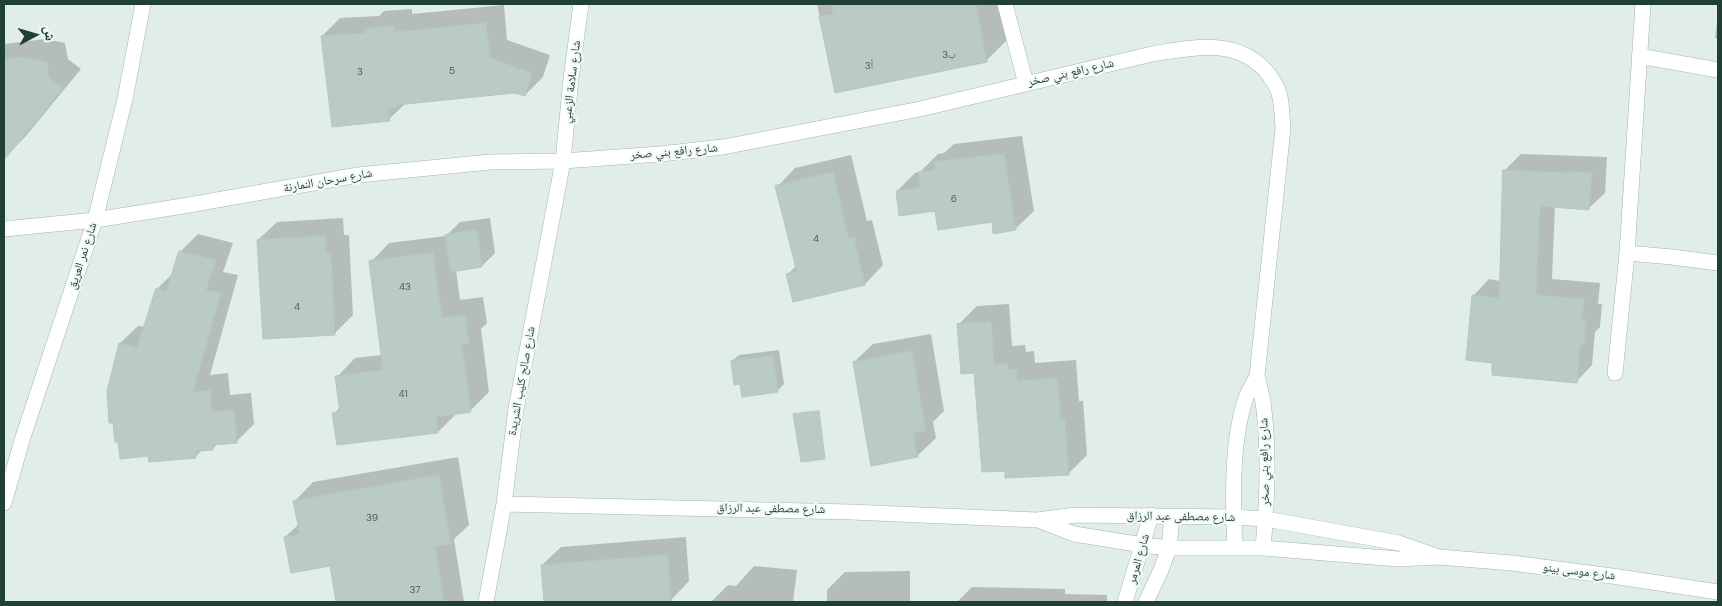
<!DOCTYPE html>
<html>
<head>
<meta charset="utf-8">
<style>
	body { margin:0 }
	#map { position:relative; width:1722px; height:606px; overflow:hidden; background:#e1ede8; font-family:"DM Sans","Noto Naskh Arabic",sans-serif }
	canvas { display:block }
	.frame { position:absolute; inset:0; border:5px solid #203f36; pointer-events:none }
	.north { position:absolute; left:10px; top:10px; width:50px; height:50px; -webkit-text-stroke:4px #f2f9f5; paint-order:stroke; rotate:84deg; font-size:14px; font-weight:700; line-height:20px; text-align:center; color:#203f36 }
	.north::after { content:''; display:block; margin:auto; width:18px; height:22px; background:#203f36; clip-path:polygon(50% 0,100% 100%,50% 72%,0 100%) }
</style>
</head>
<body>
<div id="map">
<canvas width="1722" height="606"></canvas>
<div class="frame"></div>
<div class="north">ش</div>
</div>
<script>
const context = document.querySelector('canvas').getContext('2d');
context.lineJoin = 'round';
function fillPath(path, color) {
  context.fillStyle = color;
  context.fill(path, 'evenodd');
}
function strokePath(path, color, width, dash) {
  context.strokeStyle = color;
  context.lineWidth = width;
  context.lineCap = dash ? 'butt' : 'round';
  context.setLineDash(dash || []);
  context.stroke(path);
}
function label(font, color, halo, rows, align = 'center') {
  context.font = font + ' "DM Sans","Noto Naskh Arabic",sans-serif';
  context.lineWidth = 4.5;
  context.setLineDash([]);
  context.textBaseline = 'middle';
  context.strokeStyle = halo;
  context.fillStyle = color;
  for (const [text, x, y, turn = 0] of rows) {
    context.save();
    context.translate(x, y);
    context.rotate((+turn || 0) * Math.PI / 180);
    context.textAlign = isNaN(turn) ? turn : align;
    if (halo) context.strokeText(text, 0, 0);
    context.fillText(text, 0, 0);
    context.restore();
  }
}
fillPath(new Path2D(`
	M 817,4 L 1001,4 L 1008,39 L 987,60 L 836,92 Z
	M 504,5 L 507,40 L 550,55 L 543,77 L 525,95 L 514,91 L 406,103 L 389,119 L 322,36 L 340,18 L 379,16 L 384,11 L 412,9 L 412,14 Z
	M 1718,17 L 1718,38 L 1715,38 Z
	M 45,39 L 65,43 L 68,59 L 81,69 L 25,137 L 6,156 L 4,154 L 4,44 Z
	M 1022,136 L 1034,211 L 1015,229 L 993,221 L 936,210 L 897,191 L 915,173 L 920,172 L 938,154 L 944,153 L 954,144 Z
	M 1521,154 L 1607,157 L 1605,193 L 1588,209 L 1555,206 L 1552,279 L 1600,283 L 1598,304 L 1602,304 L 1600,327 L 1595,332 L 1592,365 L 1576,382 L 1494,362 L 1473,296 L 1489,279 L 1500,281 L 1504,171 Z
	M 851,155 L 867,221 L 872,220 L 883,265 L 865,284 L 788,274 L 796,266 L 777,187 L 795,168 Z
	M 343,218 L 344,235 L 349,235 L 353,315 L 334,334 L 258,240 L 277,222 Z
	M 490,218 L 495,253 L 482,266 L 456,270 L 460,300 L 483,297 L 487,323 L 481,329 L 489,392 L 470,411 L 457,413 L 438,432 L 338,444 L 334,414 L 340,407 L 337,377 L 355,358 L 382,355 L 371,262 L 389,243 L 446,236 L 460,222 Z
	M 198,234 L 233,243 L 223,272 L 238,275 L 210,375 L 228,373 L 230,395 L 251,393 L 254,424 L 236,442 L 218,443 L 213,449 L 203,449 L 196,456 L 120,343 L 138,326 L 145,327 L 157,289 L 174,272 L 180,252 Z
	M 1009,304 L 1012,346 L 1025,345 L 1026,352 L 1034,351 L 1035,363 L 1076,360 L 1079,401 L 1083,401 L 1087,455 L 1068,474 L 1006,469 L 975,372 L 958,325 L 977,306 Z
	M 931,334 L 944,411 L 933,422 L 936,438 L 917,456 L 854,362 L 873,344 Z
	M 779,350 L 784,384 L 777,391 L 741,383 L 732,361 L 739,355 Z
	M 458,457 L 469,525 L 454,539 L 464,602 L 337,602 L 331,564 L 285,537 L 299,524 L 295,501 L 313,482 Z
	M 686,537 L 689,581 L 671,600 L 660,601 L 659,602 L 545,602 L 542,565 L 561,547 Z
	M 754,566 L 797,570 L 793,602 L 711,602 L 728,585 L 736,586 Z
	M 910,571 L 910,602 L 827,602 L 827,590 L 845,572 Z
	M 972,587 L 1065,589 L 1065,594 L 1107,595 L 1107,602 L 957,602 Z`), '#0003');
const building = new Path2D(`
	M 831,4 L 976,4 L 987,62 L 835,93 L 819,16 L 833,14 Z
	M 486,23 L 490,58 L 532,73 L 525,96 L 514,93 L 396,105 L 396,108 L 388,108 L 390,121 L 332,127 L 321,36 L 365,33 L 365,28 L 394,26 L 394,32 Z
	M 25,57 L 47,62 L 49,78 L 63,88 L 4,160 L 4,60 Z
	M 1004,154 L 1016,230 L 993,234 L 992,222 L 938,230 L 935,211 L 899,216 L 896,191 L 920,187 L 918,172 L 935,170 L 934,162 Z
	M 1503,170 L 1569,173 L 1569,171 L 1592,173 L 1589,210 L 1540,206 L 1536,295 L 1584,299 L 1582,320 L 1586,320 L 1584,345 L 1580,345 L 1577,383 L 1492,375 L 1492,363 L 1466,360 L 1472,295 L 1499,298 Z
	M 833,172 L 849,239 L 854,237 L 865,285 L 793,302 L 786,274 L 797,272 L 775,186 Z
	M 477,230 L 482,267 L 451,272 L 445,235 Z
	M 325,236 L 326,253 L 331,253 L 335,335 L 263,339 L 257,240 Z
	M 179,251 L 216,260 L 206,290 L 221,293 L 193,392 L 210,390 L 212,412 L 234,410 L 237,443 L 213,445 L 213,450 L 196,451 L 196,458 L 149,462 L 148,456 L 120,459 L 118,442 L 115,442 L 113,423 L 109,423 L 107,391 L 119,343 L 137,348 L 156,288 L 166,292 Z
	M 433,253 L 442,318 L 465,315 L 469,343 L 462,344 L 471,412 L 436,417 L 438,433 L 337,445 L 332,413 L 340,412 L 335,376 L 383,370 L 369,261 Z
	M 991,322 L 994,364 L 1007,363 L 1008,370 L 1016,369 L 1017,381 L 1057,378 L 1061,419 L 1065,419 L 1069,475 L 1005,478 L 1005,471 L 982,472 L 974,373 L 961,374 L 957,324 Z
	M 912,351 L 926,431 L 913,433 L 918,457 L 871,466 L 853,362 Z
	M 773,356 L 778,392 L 742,397 L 740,384 L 734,385 L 731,361 Z
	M 819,411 L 825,459 L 801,462 L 793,414 Z
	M 439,475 L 451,544 L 435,547 L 444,602 L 336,602 L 330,566 L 291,573 L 284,537 L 300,534 L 293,501 Z
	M 668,555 L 671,601 L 544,602 L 541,565 Z`);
fillPath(building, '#b9cbc3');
strokePath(building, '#b3c7bf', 1);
const street = new Path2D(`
	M 1005,4 L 1026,84
	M 1639,56 L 1718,70
	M 4,229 L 95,220 L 183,206 L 358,175 L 490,162 L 563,161 L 660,154 L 723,147 L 920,109 L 1152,54 C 1191,48 1235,37 1265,70 C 1271,77 1278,88 1280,97 C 1282,107 1282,117 1283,128 L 1257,376 C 1260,387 1263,399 1264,410 C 1269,453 1267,505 1263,548
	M 1627,253 L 1672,257 L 1718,263
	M 1615,373 L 1627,253 L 1643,4
	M 4,503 L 23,437 L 95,220 L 125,99 L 143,4
	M 504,504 L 851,512 L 1037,520 L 1076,515 L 1233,517 L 1266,519 L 1399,543 L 1439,557
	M 1041,521 L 1074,534 L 1143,545 L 1169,548 L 1263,548 L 1398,559 L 1439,557 L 1512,563 L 1612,576 L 1718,592
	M 1235,548 C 1233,503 1231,447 1244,404 C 1246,394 1253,385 1257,376
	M 486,602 L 504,504 L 516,409 L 563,161 L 571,79 L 581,4
	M 1125,602 L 1151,515
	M 1146,602 L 1161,570 L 1169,548 L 1172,516`);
strokePath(street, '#a3b5af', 16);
strokePath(street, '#fff', 15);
label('10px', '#466259', null, [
	["3ب",949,55],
	["3أ",869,66],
	["5",452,71],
	["3",360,72],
	["6",954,199],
	["4",816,239],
	["43",405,287],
	["4",297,307],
	["41",403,394],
	["39",372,518],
	["37",415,590]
]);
label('12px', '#203f36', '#f2f9f5', [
	["شارع رافع بني صخر",1071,73,-13],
	["شارع سلامة الزعبي",572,82,-83],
	["شارع رافع بني صخر",674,152,-5],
	["شارع سرحان النمارنة",328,181,-10],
	["شارع نمر العريق",83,256,-72],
	["شارع صالح كليب الشريدة",522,381,-80],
	["شارع رافع بني صخر",1265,462,-91],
	["شارع مصطفى عبد الرزاق",771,509,1],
	["شارع مصطفى عبد الرزاق",1181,517,1],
	["شارع المرمر",1139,559,-74],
	["شارع موسى بينو",1579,572,7]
]);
</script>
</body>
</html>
